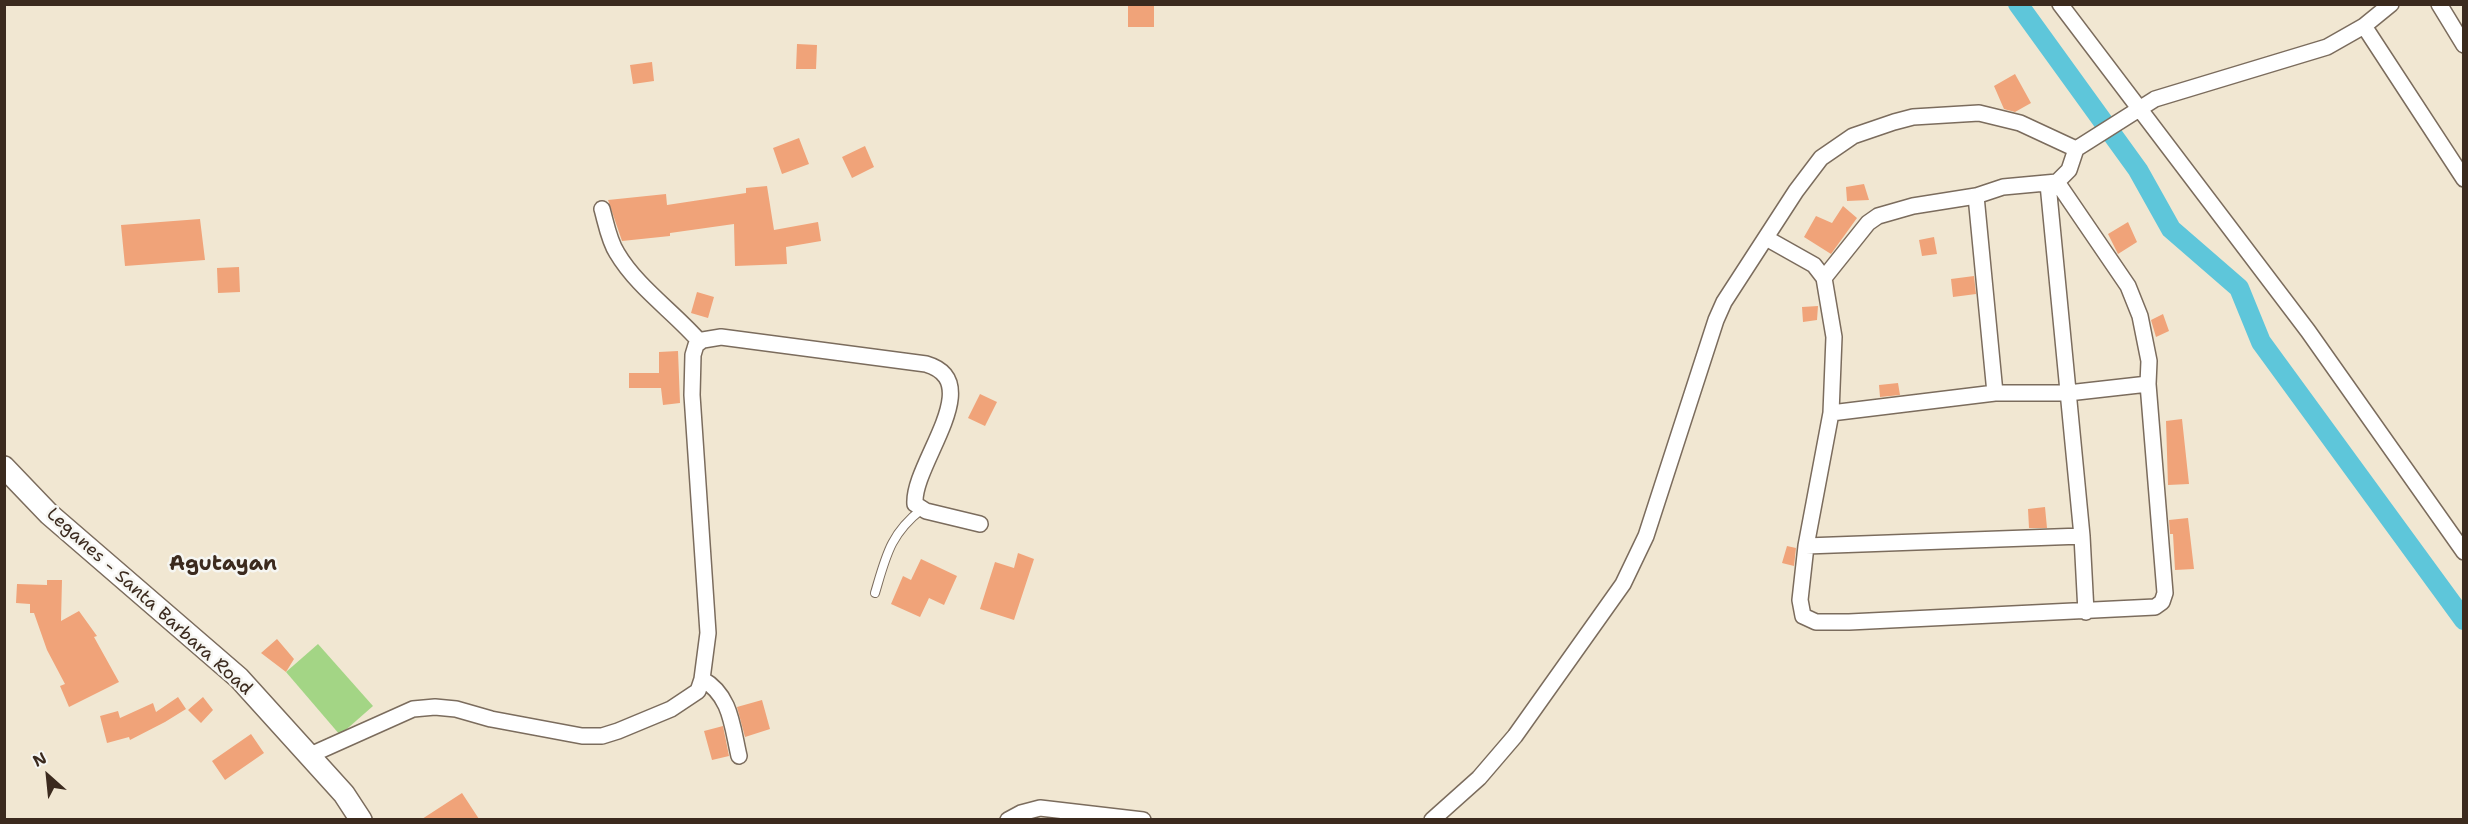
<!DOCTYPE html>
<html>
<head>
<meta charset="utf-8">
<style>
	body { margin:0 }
	#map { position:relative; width:2468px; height:824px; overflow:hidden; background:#f1e7d2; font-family:"Shantell Sans",sans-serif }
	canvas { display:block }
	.frame { position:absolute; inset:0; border:6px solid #3b2a1e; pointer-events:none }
	.north { position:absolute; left:18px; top:746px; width:60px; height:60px; -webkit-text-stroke:4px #f6f6f2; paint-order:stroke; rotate:333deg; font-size:16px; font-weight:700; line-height:24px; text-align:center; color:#3b2a1e }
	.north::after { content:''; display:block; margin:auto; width:21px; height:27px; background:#3b2a1e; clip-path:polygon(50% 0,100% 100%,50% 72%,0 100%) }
</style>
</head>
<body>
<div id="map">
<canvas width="2468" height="824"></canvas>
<div class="frame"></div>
<div class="north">N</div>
</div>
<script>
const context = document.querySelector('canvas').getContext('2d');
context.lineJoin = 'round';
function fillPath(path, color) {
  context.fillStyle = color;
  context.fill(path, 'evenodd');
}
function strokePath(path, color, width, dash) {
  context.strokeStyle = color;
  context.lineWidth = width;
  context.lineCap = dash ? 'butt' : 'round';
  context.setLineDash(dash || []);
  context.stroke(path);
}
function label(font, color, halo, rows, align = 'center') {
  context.font = font + ' "Shantell Sans",sans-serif';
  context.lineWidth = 5;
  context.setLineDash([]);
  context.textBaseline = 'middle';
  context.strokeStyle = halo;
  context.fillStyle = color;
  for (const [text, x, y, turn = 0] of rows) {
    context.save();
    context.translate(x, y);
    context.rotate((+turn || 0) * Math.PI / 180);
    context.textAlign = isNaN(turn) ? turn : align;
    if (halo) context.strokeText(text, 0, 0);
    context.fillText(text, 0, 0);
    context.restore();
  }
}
fillPath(new Path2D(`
	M 318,644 L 373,706 L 340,735 L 286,672 Z`), '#a3d585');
strokePath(new Path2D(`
	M 2018,4 L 2138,170 L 2171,229 L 2239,288 L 2261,342 L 2464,620`), '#5ec6da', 20);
fillPath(new Path2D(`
	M 1128,4 L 1154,4 L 1154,27 L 1128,27 Z
	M 797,44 L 817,45 L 816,69 L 796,69 Z
	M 652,62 L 654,81 L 633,84 L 630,65 Z
	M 2015,74 L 2031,103 L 2015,112 L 2004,109 L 1994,86 Z
	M 799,138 L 809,164 L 782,174 L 773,148 Z
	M 865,146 L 874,167 L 852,178 L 842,157 Z
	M 1864,184 L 1869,200 L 1847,201 L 1846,187 Z
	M 767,186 L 774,230 L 818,222 L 821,241 L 786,247 L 787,264 L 735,266 L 734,224 L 670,233 L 670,236 L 622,241 L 608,200 L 666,194 L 667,205 L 746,193 L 746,188 Z
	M 1843,206 L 1857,218 L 1831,254 L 1804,237 L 1816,216 L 1832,223 Z
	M 200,219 L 205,260 L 125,266 L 121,225 Z
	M 2128,222 L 2137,242 L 2118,254 L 2108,234 Z
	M 1934,237 L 1937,254 L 1922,256 L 1919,240 Z
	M 239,267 L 240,292 L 218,293 L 217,268 Z
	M 1974,276 L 1976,294 L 1953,297 L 1951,279 Z
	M 697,292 L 714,297 L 708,318 L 691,313 Z
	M 1818,306 L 1817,320 L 1803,322 L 1802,307 Z
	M 2163,314 L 2169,331 L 2156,337 L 2151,320 Z
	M 678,351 L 680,403 L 663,405 L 661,388 L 629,388 L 629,373 L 659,373 L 659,352 Z
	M 1898,383 L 1900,395 L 1880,397 L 1879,385 Z
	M 980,394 L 997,402 L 985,426 L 968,418 Z
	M 2182,419 L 2189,484 L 2168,485 L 2166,421 Z
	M 2045,507 L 2047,528 L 2029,528 L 2028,509 Z
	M 2188,518 L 2194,569 L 2175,570 L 2173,534 L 2170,534 L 2169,520 Z
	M 1787,546 L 1796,548 L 1794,566 L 1782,563 Z
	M 1018,553 L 1034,559 L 1014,620 L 980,609 L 995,562 L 1014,568 Z
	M 921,559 L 957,576 L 944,605 L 929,598 L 920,617 L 891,604 L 903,576 L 911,580 Z
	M 47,580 L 62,580 L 61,621 L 79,611 L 97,636 L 94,637 L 119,682 L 69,707 L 60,686 L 65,684 L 47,650 L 34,613 L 30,613 L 30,604 L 16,603 L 17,584 L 47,585 Z
	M 277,639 L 294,659 L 286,672 L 261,653 Z
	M 178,697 L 186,709 L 165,722 L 130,740 L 129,737 L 107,743 L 100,716 L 118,711 L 120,718 L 153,703 L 156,712 Z
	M 203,697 L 213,710 L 201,723 L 188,710 Z
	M 762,700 L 770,729 L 745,737 L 737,707 Z
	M 723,726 L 729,756 L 712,760 L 704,731 Z
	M 251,734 L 264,753 L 225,780 L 212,761 Z
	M 462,793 L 479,819 L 422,819 Z`), '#f0a379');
const service = new Path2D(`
	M 875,593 C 886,556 890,534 922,509`);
const minor = new Path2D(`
	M 2060,4 L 2308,331 L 2464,552
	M 2439,4 L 2464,45
	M 2364,26 L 2464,179
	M 2048,184 L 2082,536 L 2086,612
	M 1976,196 L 1995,393
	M 602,209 C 606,223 609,241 617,253 C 637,287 674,312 700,342
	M 1766,238 L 1814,265 L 1824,278 L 1834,337 L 1831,413 L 1806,546 L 1800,600 L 1803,616 L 1816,622 L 1849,622 L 2155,607 L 2162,602 L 2165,593 L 2148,384 L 2149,361 L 2140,316 L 2128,286 L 2057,182
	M 1824,278 L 1868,223 L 1878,216 L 1913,206 L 1976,196 L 2003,187 L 2057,182 L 2069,170 L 2076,149
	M 1831,413 L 1995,393 L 2068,393 L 2148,384
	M 1806,546 L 2082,536
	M 702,679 C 731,695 732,726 739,756
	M 308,756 L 413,709 L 435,707 L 456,709 L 491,719 L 582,736 L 602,736 L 618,731 L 671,709 L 698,691 L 702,679 L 708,633 L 692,395 L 693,355 L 696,345 L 703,340 L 721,337 L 926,364 C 988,382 912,464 915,504 L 926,511 L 980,524
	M 1008,820 L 1021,813 L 1040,808 L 1143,820
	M 1432,820 L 1479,778 L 1515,736 L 1623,584 L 1646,536 L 1716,320 L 1724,302 L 1796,191 L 1821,158 L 1853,136 L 1894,122 L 1913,117 L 1979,113 L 2020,123 L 2076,149 L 2155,99 L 2327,47 L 2364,26 L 2391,4`);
const secondary = new Path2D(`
	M 4,467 L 49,514 L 239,678 L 344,794 L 361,820`);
strokePath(service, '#7b6c5d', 10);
strokePath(minor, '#7b6c5d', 18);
strokePath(secondary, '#7b6c5d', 24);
strokePath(service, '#fff', 8);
strokePath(minor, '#fff', 15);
strokePath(secondary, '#fff', 21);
label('18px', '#3b2a1e', '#f6f6f2', [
	["Leganes - Santa Barbara Road",149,602,42]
]);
label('bold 21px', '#3b2a1e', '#f6f6f2', [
	["Agutayan",223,565]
]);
</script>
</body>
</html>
